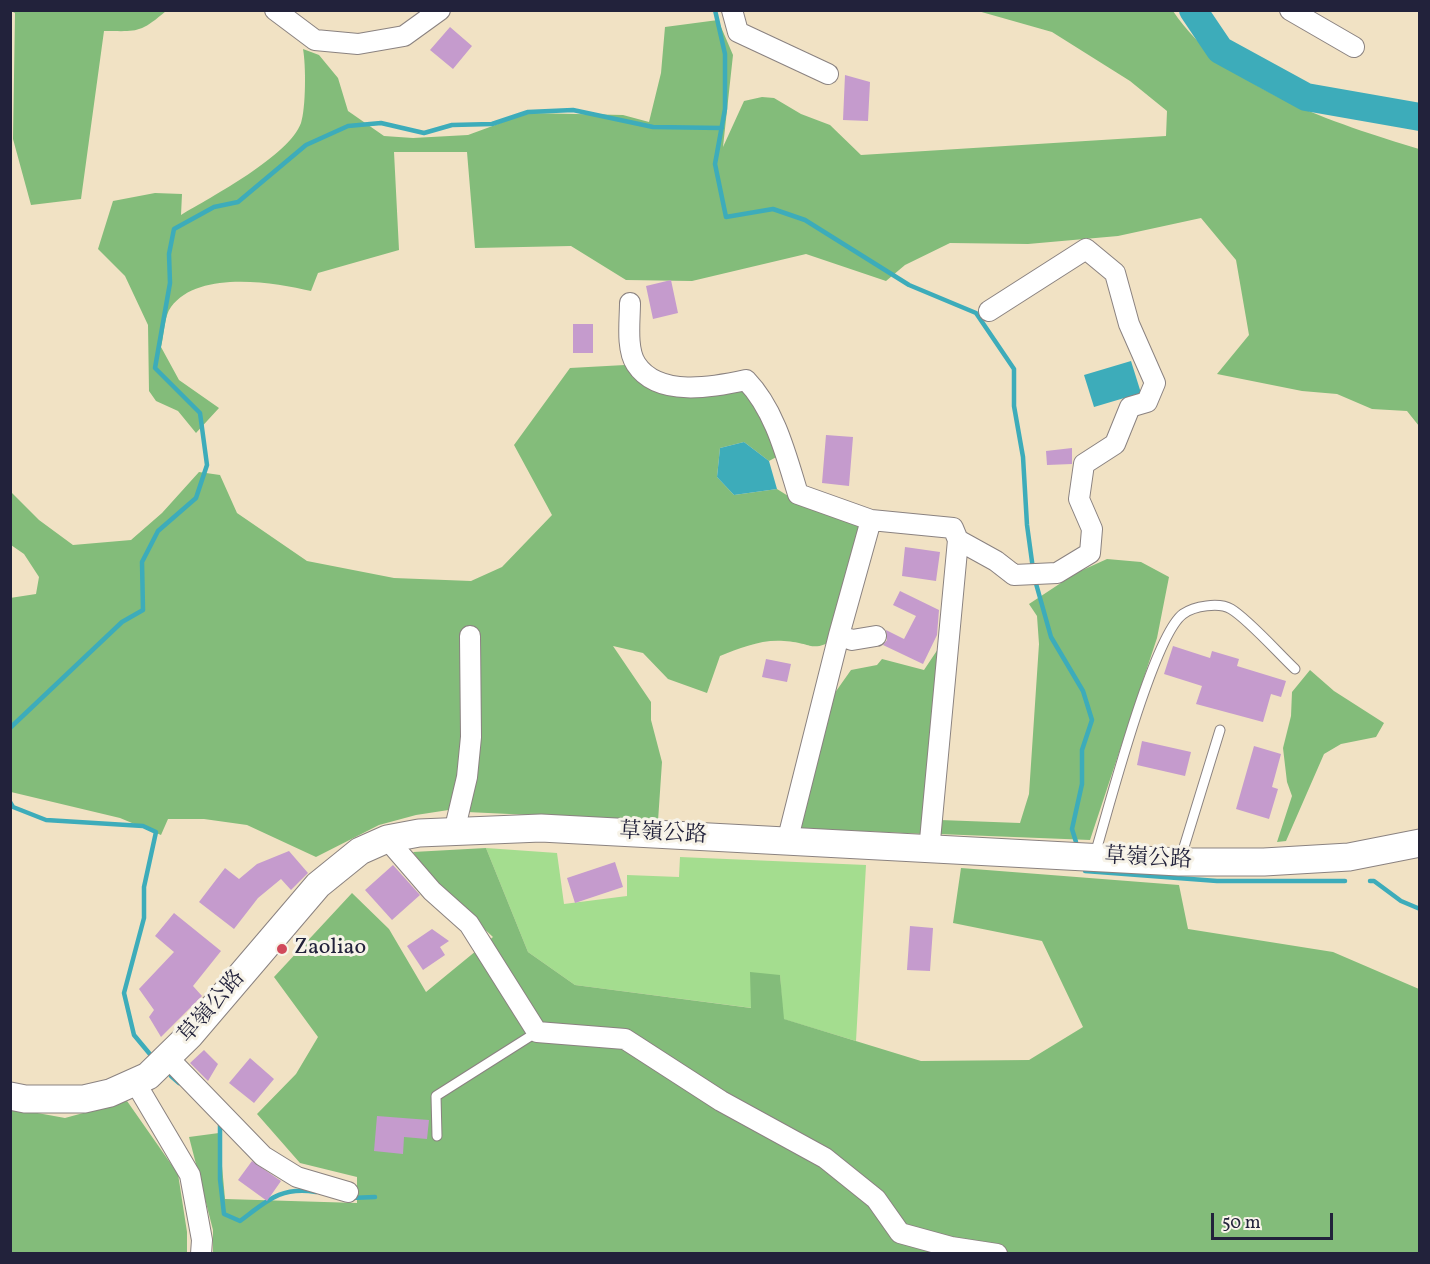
<!DOCTYPE html>
<html>
<head>
<meta charset="utf-8">
<style>
	body { margin:0 }
	#map { position:relative; width:1430px; height:1264px; overflow:hidden; background:#f1e2c4; font-family:Vollkorn,serif }
	canvas { display:block }
	.frame { position:absolute; inset:0; border:12px solid #22223b; pointer-events:none }
	.scale { position:absolute; left:1211px; top:1213px; width:122px; height:27px; box-sizing:border-box; border:3px solid #22223b; border-top:0; padding-left:8px; font-size:18px; line-height:21px; white-space:nowrap; color:#22223b; -webkit-text-stroke:4px #f7f3e8; paint-order:stroke }
</style>
</head>
<body>
<div id="map">
<canvas width="1430" height="1264"></canvas>
<div class="frame"></div>
<div class="scale">50 m</div>
</div>
<script>
const context = document.querySelector('canvas').getContext('2d');
context.lineJoin = 'round';
function fillPath(path, color) {
  context.fillStyle = color;
  context.fill(path, 'evenodd');
}
function strokePath(path, color, width, dash) {
  context.strokeStyle = color;
  context.lineWidth = width;
  context.lineCap = dash ? 'butt' : 'round';
  context.setLineDash(dash || []);
  context.stroke(path);
}
function label(font, color, halo, rows, align = 'center') {
  context.font = font + ' Vollkorn,"Noto Serif TC",serif';
  context.lineWidth = 6;
  context.setLineDash([]);
  context.textBaseline = 'middle';
  context.strokeStyle = halo;
  context.fillStyle = color;
  for (const [text, x, y, turn = 0] of rows) {
    context.save();
    context.translate(x, y);
    context.rotate((+turn || 0) * Math.PI / 180);
    context.textAlign = isNaN(turn) ? turn : align;
    if (halo) context.strokeText(text, 0, 0);
    context.fillText(text, 0, 0);
    context.restore();
  }
}
fillPath(new Path2D(`
	M 486,848 L 557,853 L 564,904 L 627,896 L 627,875 L 679,877 L 680,857 L 866,865 L 856,1041 L 783,1019 L 780,975 L 752,1008 L 575,985 L 528,952 Z`), '#a4dd8f');
fillPath(new Path2D(`
	M 11,11 L 166,11 C 139,34 137,31 104,31 L 81,199 L 31,205 L 13,139 L 15,13 Z
	M 978,11 L 1173,11 C 1225,89 1334,123 1419,149 L 1419,426 L 1407,411 L 1372,409 L 1337,394 L 1302,391 L 1217,374 L 1249,335 L 1236,260 L 1201,218 L 1118,236 L 1028,244 L 950,243 L 905,265 L 886,281 L 806,254 L 692,281 L 626,280 L 571,246 L 475,248 L 467,152 L 394,152 L 399,250 L 318,273 L 311,291 C 273,282 198,270 171,307 C 164,316 164,336 161,347 L 179,380 L 219,408 L 196,433 L 178,411 L 156,401 L 149,391 L 148,325 L 125,276 L 98,249 L 113,201 L 155,193 L 182,194 L 181,215 C 211,197 289,156 301,123 C 306,108 306,65 303,49 L 319,55 L 338,78 L 348,111 L 384,136 L 413,138 L 468,135 L 528,113 L 623,115 L 649,122 L 661,73 L 665,27 L 718,20 L 733,55 L 723,147 L 744,101 L 762,97 L 774,98 L 801,114 L 830,125 L 861,155 L 1166,136 L 1167,111 L 1130,81 L 1052,32 Z
	M 625,365 L 644,379 L 742,387 L 757,402 L 780,455 L 769,461 L 744,442 L 720,448 L 717,477 L 734,495 L 777,489 L 793,499 L 868,526 L 841,637 C 808,654 816,643 784,641 C 762,639 740,648 720,656 L 707,693 L 668,679 L 643,653 L 613,646 L 651,702 L 651,720 L 662,762 L 658,821 L 467,812 L 464,725 L 455,809 L 416,815 L 379,825 L 316,857 L 247,825 L 204,819 L 168,819 L 161,835 L 120,818 L 11,792 L 10,598 L 36,594 L 39,577 L 24,554 L 11,545 L 11,492 L 39,520 L 73,545 L 131,540 L 162,513 L 199,472 L 220,475 L 237,513 L 307,561 L 394,578 L 471,581 L 502,567 L 552,515 L 514,445 L 570,368 Z
	M 1107,559 L 1141,562 L 1169,577 L 1157,638 L 1090,840 L 938,834 L 940,820 L 1020,823 L 1029,794 L 1039,644 L 1037,616 L 1029,604 L 1076,573 Z
	M 942,643 L 925,834 L 797,828 L 827,704 L 851,670 L 877,665 L 882,659 L 924,670 Z
	M 1310,670 L 1334,691 L 1384,723 L 1376,737 L 1341,744 L 1324,754 L 1286,841 L 1277,842 L 1292,796 L 1287,782 L 1283,748 L 1291,716 L 1292,692 Z
	M 486,848 L 528,952 L 575,985 L 751,1008 L 750,972 L 780,975 L 784,1019 L 921,1061 L 1029,1060 L 1083,1027 L 1042,941 L 953,923 L 961,868 L 1179,885 L 1188,929 L 1333,952 L 1419,989 L 1419,1253 L 213,1253 L 213,1230 L 189,1137 L 219,1133 L 225,1199 L 357,1203 L 357,1177 L 300,1163 L 257,1114 L 296,1074 L 318,1037 L 274,977 L 352,893 L 389,929 L 426,992 L 493,937 L 437,885 L 413,852 Z
	M 127,1101 L 178,1174 L 187,1232 L 187,1253 L 11,1253 L 10,1108 L 65,1118 Z`), '#83bc7a');
fillPath(new Path2D(`
	M 1131,361 L 1141,393 L 1094,407 L 1084,375 Z
	M 744,442 L 769,461 L 777,489 L 734,495 L 717,477 L 720,448 Z`), '#3dacba');
strokePath(new Path2D(`
	M 715,10 L 725,54 L 725,109 L 715,164 L 726,217 L 773,209 L 805,220 L 909,285 L 976,313 L 1014,369 L 1014,406 L 1023,457 L 1027,525 L 1033,569
	M 1035,580 L 1051,637 L 1083,691 L 1092,720 L 1082,750 L 1082,784 L 1072,829 L 1076,842
	M 10,728 L 122,622 L 143,610 L 142,562 L 158,531 L 196,498 L 207,465 L 200,413 L 155,368 L 170,283 L 169,254 L 174,229 L 214,207 L 238,202 L 306,145 L 348,126 L 381,123 L 424,133 L 452,125 L 492,124 L 528,112 L 573,110 L 653,127 L 722,128
	M 10,802 L 13,807 L 46,820 L 143,826 L 156,832 L 144,887 L 144,918 L 124,993 L 134,1035 L 154,1059
	M 1085,871 L 1217,881 L 1345,881
	M 1370,881 L 1374,881 L 1401,901 L 1420,909
	M 171,1076 L 179,1083
	M 220,1122 L 220,1179 L 224,1214 L 240,1221 C 267,1201 281,1186 316,1192
	M 351,1198 L 375,1197`), '#3dacba', 4.5);
strokePath(new Path2D(`
	M 1193,10 L 1220,50 L 1306,97 L 1420,117`), '#3dacba', 28);
fillPath(new Path2D(`
	M 450,27 L 472,46 L 453,69 L 430,50 Z
	M 845,75 L 870,82 L 868,121 L 843,120 Z
	M 671,280 L 678,313 L 653,319 L 646,286 Z
	M 573,324 L 593,324 L 593,353 L 573,353 Z
	M 826,435 L 853,437 L 849,486 L 822,483 Z
	M 1072,448 L 1072,464 L 1047,465 L 1046,451 Z
	M 905,547 L 940,552 L 936,581 L 902,576 Z
	M 900,591 L 939,610 L 937,635 L 923,664 L 883,645 L 887,640 L 886,630 L 904,639 L 916,616 L 893,605 Z
	M 1173,646 L 1210,658 L 1212,651 L 1239,659 L 1237,666 L 1286,681 L 1281,697 L 1271,694 L 1263,722 L 1196,704 L 1202,686 L 1164,674 Z
	M 766,659 L 791,664 L 787,682 L 762,677 Z
	M 1142,741 L 1191,752 L 1185,776 L 1137,765 Z
	M 1254,746 L 1281,754 L 1272,787 L 1278,789 L 1269,819 L 1236,809 Z
	M 289,851 L 308,873 L 291,890 L 281,879 L 258,898 L 234,929 L 199,902 L 225,868 L 239,879 L 257,864 Z
	M 615,862 L 623,887 L 575,903 L 567,878 Z
	M 393,865 L 420,895 L 392,920 L 365,890 Z
	M 174,913 L 221,951 L 193,986 L 202,996 L 161,1037 L 149,1017 L 154,1010 L 139,989 L 174,952 L 155,936 Z
	M 910,926 L 933,928 L 930,971 L 907,970 Z
	M 432,929 L 449,941 L 440,947 L 445,955 L 423,970 L 407,946 Z
	M 204,1050 L 218,1064 L 208,1081 L 190,1063 Z
	M 250,1058 L 274,1079 L 254,1103 L 229,1083 Z
	M 377,1116 L 429,1120 L 427,1139 L 404,1137 L 403,1154 L 374,1151 Z
	M 252,1161 L 281,1181 L 267,1201 L 238,1180 Z`), '#c59bcd');
const lane = new Path2D(`
	M 1095,854 C 1108,811 1153,636 1183,614 C 1194,606 1219,602 1231,609 C 1248,619 1279,654 1295,669
	M 1180,860 L 1220,730
	M 437,1136 L 436,1096 L 537,1032`);
const street = new Path2D(`
	M 275,10 L 315,40 L 358,44 L 404,36 L 440,10
	M 732,10 L 738,32 L 828,74
	M 1290,10 L 1354,47
	M 630,303 C 630,320 626,349 636,364 C 658,398 714,387 746,380 C 775,410 786,455 798,494 L 871,520 L 953,528 L 958,540
	M 839,635 L 852,640 L 876,636
	M 454,832 L 467,777 L 471,737 L 470,636
	M 387,839 L 432,891 L 469,924 L 537,1032 L 625,1039 L 721,1101 L 825,1158 L 876,1199 L 900,1233 L 951,1247 L 997,1254
	M 787,842 L 839,635 L 871,520
	M 929,851 L 958,540 L 996,561 L 1014,575 L 1057,573 L 1090,553 L 1092,529 L 1079,499 L 1084,464 L 1115,444 L 1130,407 L 1147,402 L 1155,383 L 1129,324 L 1115,273 L 1086,249 L 989,311
	M 169,1059 L 263,1156 L 297,1177 L 348,1192
	M 135,1082 L 190,1175 L 202,1240 L 201,1254`);
const secondary = new Path2D(`
	M 10,1096 L 25,1099 L 84,1099 L 110,1093 L 148,1076 L 190,1035 L 318,885 L 360,851 L 387,839 L 419,833 L 541,828 L 1179,862 L 1264,862 L 1349,857 L 1420,843`);
strokePath(lane, '#8a8280', 11);
strokePath(street, '#8a8280', 22);
strokePath(secondary, '#8a8280', 29);
strokePath(lane, '#fff', 9);
strokePath(street, '#fff', 20);
strokePath(secondary, '#fff', 27);
for (const [x, y, r, color] of [
	[282,949,6,"#d1495b"]
]) {
  const dot = new Path2D();
  dot.arc(x, y, r, 0, 2 * Math.PI);
  context.fillStyle = color;
  context.fill(dot);
  strokePath(dot, '#f7f3e8', 2);
}
label('22px', '#22223b', '#f7f3e8', [
	["草嶺公路",663,835,3],
	["草嶺公路",1148,860,3],
	["草嶺公路",213,1008,-49]
]);
label('22px', '#22223b', '#f7f3e8', [
	["Zaoliao",294,949]
], 'left');
</script>
</body>
</html>
